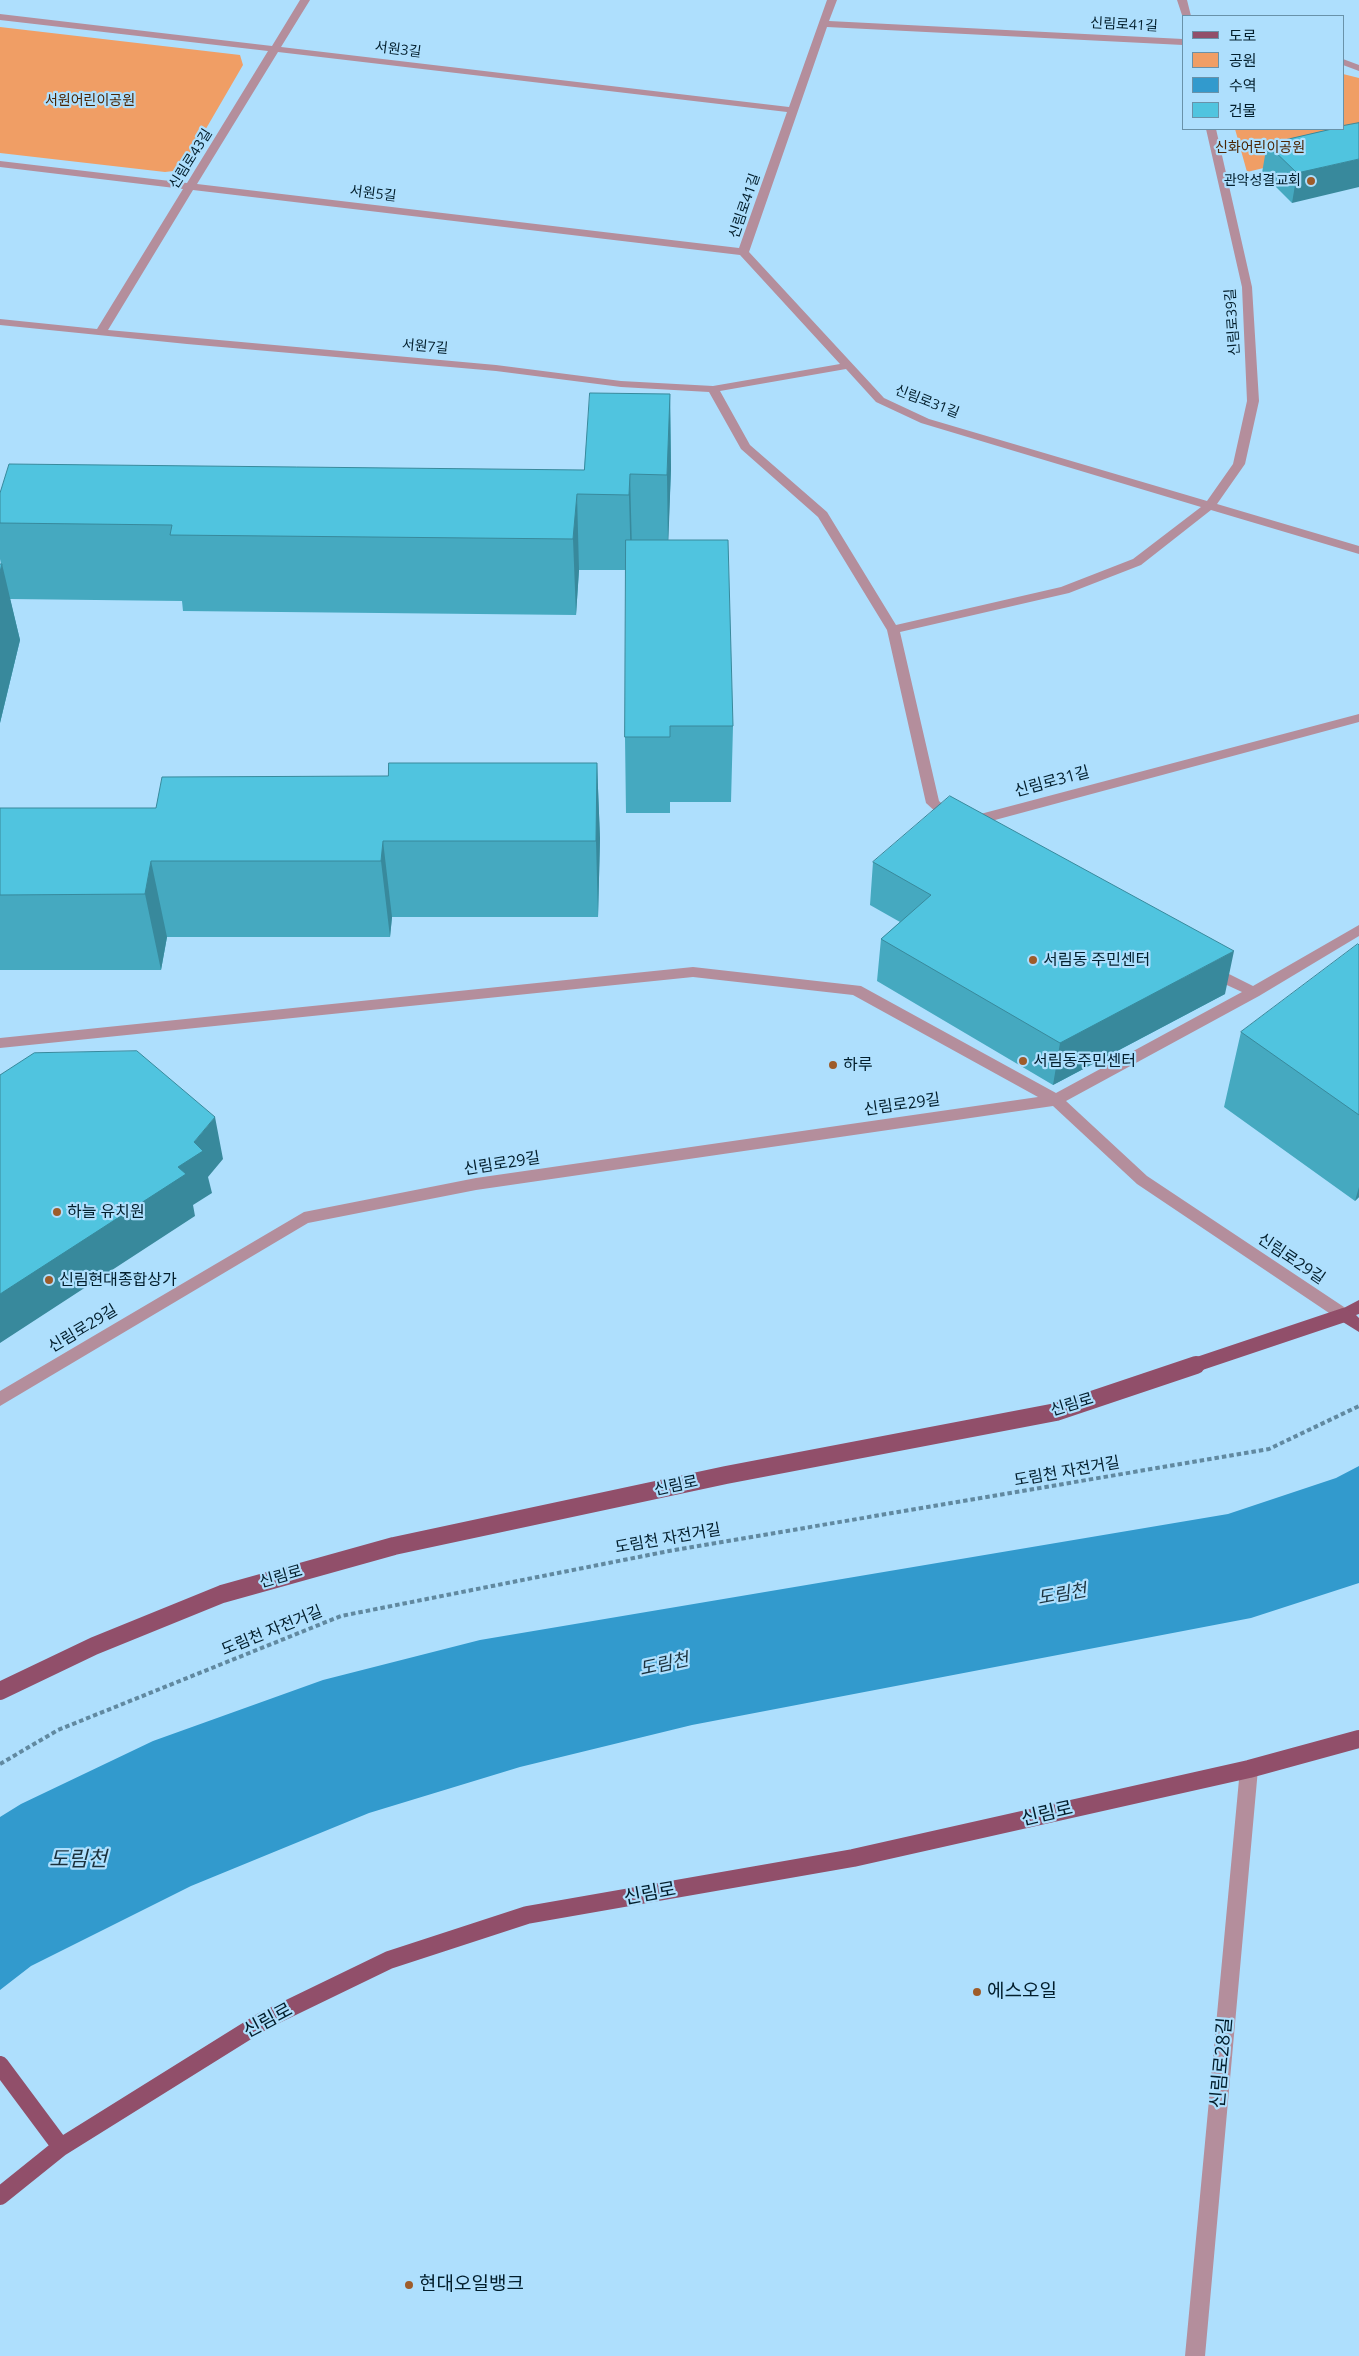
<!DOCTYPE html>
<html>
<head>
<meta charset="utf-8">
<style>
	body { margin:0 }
	#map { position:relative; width:1359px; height:2356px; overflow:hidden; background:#aedffd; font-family:"Open Sans","Noto Sans KR",sans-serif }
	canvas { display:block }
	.legend { position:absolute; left:1182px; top:15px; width:162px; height:115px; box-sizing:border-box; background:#aedffd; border:1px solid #6992a9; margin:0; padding:6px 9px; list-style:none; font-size:15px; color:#021e2c }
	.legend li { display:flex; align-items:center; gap:10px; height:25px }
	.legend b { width:25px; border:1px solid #6992a9 }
</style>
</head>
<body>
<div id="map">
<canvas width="1359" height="2356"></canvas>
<ul class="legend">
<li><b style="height:6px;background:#914f6a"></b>도로</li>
<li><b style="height:14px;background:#f09e65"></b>공원</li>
<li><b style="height:14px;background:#329acd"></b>수역</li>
<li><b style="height:14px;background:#50c4df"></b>건물</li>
</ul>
</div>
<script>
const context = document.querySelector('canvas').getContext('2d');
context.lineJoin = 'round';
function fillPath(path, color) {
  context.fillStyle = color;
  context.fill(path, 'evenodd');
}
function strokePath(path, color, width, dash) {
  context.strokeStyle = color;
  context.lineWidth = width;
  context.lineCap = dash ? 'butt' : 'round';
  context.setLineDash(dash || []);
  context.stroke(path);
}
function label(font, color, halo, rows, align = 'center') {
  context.font = font + ' "Open Sans","Noto Sans KR",sans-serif';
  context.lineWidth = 4.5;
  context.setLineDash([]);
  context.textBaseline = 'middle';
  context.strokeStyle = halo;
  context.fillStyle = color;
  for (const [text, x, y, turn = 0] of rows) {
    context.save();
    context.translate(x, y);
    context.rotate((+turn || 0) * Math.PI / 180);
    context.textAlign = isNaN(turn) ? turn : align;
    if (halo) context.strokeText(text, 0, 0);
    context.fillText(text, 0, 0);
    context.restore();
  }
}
fillPath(new Path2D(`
	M 0,27 L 240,55 L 243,65 L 182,170 L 165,172 L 0,153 Z
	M 1343,74 L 1359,78 L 1359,145 L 1247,172 L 1235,129 L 1343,129 Z`), '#f09e65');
fillPath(new Path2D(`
	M 1359,1466 L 1359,1583 L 1251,1618 L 692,1725 L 520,1767 L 369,1813 L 191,1886 L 31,1966 L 0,1990 L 0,1817 L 21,1804 L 153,1741 L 323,1680 L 480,1640 L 1228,1514 L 1336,1478 Z`), '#329acd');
strokePath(new Path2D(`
	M 0,1764 L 58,1730 L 341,1616 L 669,1551 L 1269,1449 L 1359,1406`), '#6189a0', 4, [4.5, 3]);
fillPath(new Path2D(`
	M 300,0 L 310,0 L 281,47 L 789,107 L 827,0 L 837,0 L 829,21 L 1183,39 L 1183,45 L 827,27 L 749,252 L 884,398 L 929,419 L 1207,501 L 1233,464 L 1247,401 L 1242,287 L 1206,129 L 1216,129 L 1252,287 L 1259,401 L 1245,464 L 1217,504 L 1359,546 L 1359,554 L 1211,510 L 1141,565 L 1069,593 L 900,632 L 939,801 L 960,820 L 953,825 L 948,823 L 926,803 L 887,630 L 818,517 L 741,449 L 709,392 L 621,387 L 496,371 L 187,344 L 0,325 L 0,319 L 97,329 L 183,189 L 0,167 L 0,161 L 187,183 L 268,51 L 0,20 L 0,14 L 272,46 ZM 278,52 L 787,112 L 739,248 L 197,184 ZM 193,190 L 740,255 L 840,364 L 713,386 L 621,381 L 496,365 L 108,330 ZM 846,369 L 876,402 L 921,423 L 1201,507 L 1133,559 L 1061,587 L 896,625 L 827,512 L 750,445 L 720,391 Z
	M 1177,0 L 1187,0 L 1191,16 L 1183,16 L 1183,18 Z
	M 1343,59 L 1359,65 L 1359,71 L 1343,65 Z
	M 1359,714 L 1359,722 L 969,827 L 962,822 L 969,817 Z
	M 1359,925 L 1359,936 L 1259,996 L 1066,1101 L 1147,1176 L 1350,1311 L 1352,1315 L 1350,1319 L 1344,1321 L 1338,1319 L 1137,1184 L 1053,1106 L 476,1190 L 308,1223 L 0,1406 L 0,1391 L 304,1212 L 476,1178 L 1038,1097 L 853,995 L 693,977 L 0,1048 L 0,1038 L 693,967 L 861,986 L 1056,1093 L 1242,992 L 1205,975 L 1203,971 L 1205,967 L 1215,967 L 1253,986 Z
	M 1249,1761 L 1255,1763 L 1258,1769 L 1205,2356 L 1185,2356 L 1240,1769 L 1243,1763 Z`), '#b48e9c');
fillPath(new Path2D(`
	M 1359,1300 L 1359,1314 L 1356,1315 L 1359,1318 L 1359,1332 L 1338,1319 L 1336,1315 L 1338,1311 Z`), '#914f6a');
strokePath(new Path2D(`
	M 1192,1366 L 1344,1315`), '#914f6a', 14);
strokePath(new Path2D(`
	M 0,1691 L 94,1646 L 222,1594 L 394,1546 L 726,1475 L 1056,1412 L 1196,1365
	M 0,2065 L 61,2147
	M 0,2196 L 61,2147 L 263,2021 L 389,1960 L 527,1915 L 853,1858 L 1249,1769 L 1359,1739`), '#914f6a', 18);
fillPath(new Path2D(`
	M 1359,123 L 1292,203 L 1262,173 L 1267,144 Z
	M 670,394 L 671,469 L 668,540 L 733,726 L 731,802 L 670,802 L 670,813 L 626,813 L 625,737 L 626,570 L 579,570 L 576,615 L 183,611 L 182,601 L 10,599 L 20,640 L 0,723 L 0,564 L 1,564 L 0,559 L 0,493 L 584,470 Z
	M 597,763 L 600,839 L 598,917 L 392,917 L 390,937 L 167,937 L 161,970 L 0,970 L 0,808 L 156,808 L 388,776 Z
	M 873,862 L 1225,994 L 1053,1085 L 877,981 L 881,939 L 900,922 L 870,905 Z
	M 1359,945 L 1359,1197 L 1355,1201 L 1224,1107 L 1241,1032 Z`), '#45a9c0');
fillPath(new Path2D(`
	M 1359,159 L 1359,187 L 1292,203 L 1297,173 Z
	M 670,394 L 671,469 L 668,550 L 667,475 Z
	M 630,474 L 632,550 L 631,570 L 629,495 Z
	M 577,494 L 579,570 L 576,615 L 573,539 Z
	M 2,564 L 20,640 L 0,723 L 0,572 Z
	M 597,763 L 600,839 L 598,917 L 596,841 Z
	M 383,841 L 392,917 L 390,937 L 381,861 Z
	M 151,861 L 167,937 L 161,970 L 145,894 Z
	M 1234,951 L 1225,994 L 1053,1085 L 1060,1043 Z
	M 215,1117 L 223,1159 L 208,1177 L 212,1193 L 193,1205 L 195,1216 L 0,1343 L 0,1294 L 178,1167 L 194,1142 Z
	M 1359,1187 L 1359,1197 L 1355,1201 Z`), '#38899c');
const building = new Path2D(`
	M 1359,123 L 1359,159 L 1297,173 L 1267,144 L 1332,129 L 1343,129 L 1343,126 Z
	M 590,393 L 670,394 L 667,475 L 630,474 L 629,495 L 577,494 L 573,539 L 170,535 L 172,525 L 0,523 L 0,493 L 9,464 L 584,470 Z
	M 626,540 L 728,540 L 733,726 L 670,726 L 670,737 L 625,737 Z
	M 0,564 L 2,564 L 0,572 Z
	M 389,763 L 597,763 L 596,841 L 383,841 L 381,861 L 151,861 L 145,894 L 0,895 L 0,808 L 156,808 L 162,777 L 388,776 Z
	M 950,796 L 1234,951 L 1060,1043 L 881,939 L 931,895 L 873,862 Z
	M 1358,944 L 1359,945 L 1359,1115 L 1241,1032 Z
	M 137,1051 L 215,1117 L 194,1142 L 203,1151 L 178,1167 L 186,1174 L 0,1294 L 0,1075 L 34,1053 Z`);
fillPath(building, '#50c4df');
strokePath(building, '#38899c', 1);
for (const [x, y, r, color] of [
	[1311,181,5,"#9e5c2a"],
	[1033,960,5,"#9e5c2a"],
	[1023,1061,5,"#9e5c2a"],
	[833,1065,5,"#9e5c2a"],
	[57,1212,5,"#9e5c2a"],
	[49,1280,5,"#9e5c2a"],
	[977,1992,5,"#9e5c2a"],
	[409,2285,5,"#9e5c2a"]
]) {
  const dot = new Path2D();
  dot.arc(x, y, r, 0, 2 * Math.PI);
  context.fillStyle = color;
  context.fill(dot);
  strokePath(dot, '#aedffd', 2);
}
label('14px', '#021e2c', '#aedffd', [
	["신림로41길",1124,25,3],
	["서원3길",398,50,7],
	["신림로43길",191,159,-58],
	["서원5길",373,194,7],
	["신림로41길",745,206,-71],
	["신림로39길",1233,322,-94],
	["서원7길",425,347,5],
	["신림로31길",927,402,21]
]);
label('14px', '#4b2504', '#aedffd', [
	["서원어린이공원",90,101],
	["신화어린이공원",1260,148]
]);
label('14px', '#021e2c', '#aedffd', [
	["관악성결교회",1301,181]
], 'right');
label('16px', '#021e2c', '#aedffd', [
	["신림로31길",1052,782,-15],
	["신림로29길",902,1105,-8],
	["신림로29길",502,1164,-9],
	["신림로29길",1291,1259,34],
	["신림로29길",83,1329,-31],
	["신림로",1072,1405,-17],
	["도림천 자전거길",1067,1472,-10],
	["신림로",676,1486,-12],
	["도림천 자전거길",668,1539,-10],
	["신림로",281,1577,-16],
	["도림천 자전거길",272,1631,-22]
]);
label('16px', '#021e2c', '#aedffd', [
	["서림동 주민센터",1043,960],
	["서림동주민센터",1033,1061],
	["하루",843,1065],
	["하늘 유치원",67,1212],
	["신림현대종합상가",59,1280]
], 'left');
label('italic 18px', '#1b313d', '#aedffd', [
	["도림천",1062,1595,-10],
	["도림천",664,1665,-12]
]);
label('19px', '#021e2c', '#aedffd', [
	["신림로",1047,1814,-13],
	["신림로",650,1894,-10],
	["신림로",268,2021,-28],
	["신림로28길",1222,2063,-85]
]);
label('19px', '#021e2c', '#aedffd', [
	["에스오일",987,1992],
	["현대오일뱅크",419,2285]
], 'left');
label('italic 21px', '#1b313d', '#aedffd', [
	["도림천",78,1860]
]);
</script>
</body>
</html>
